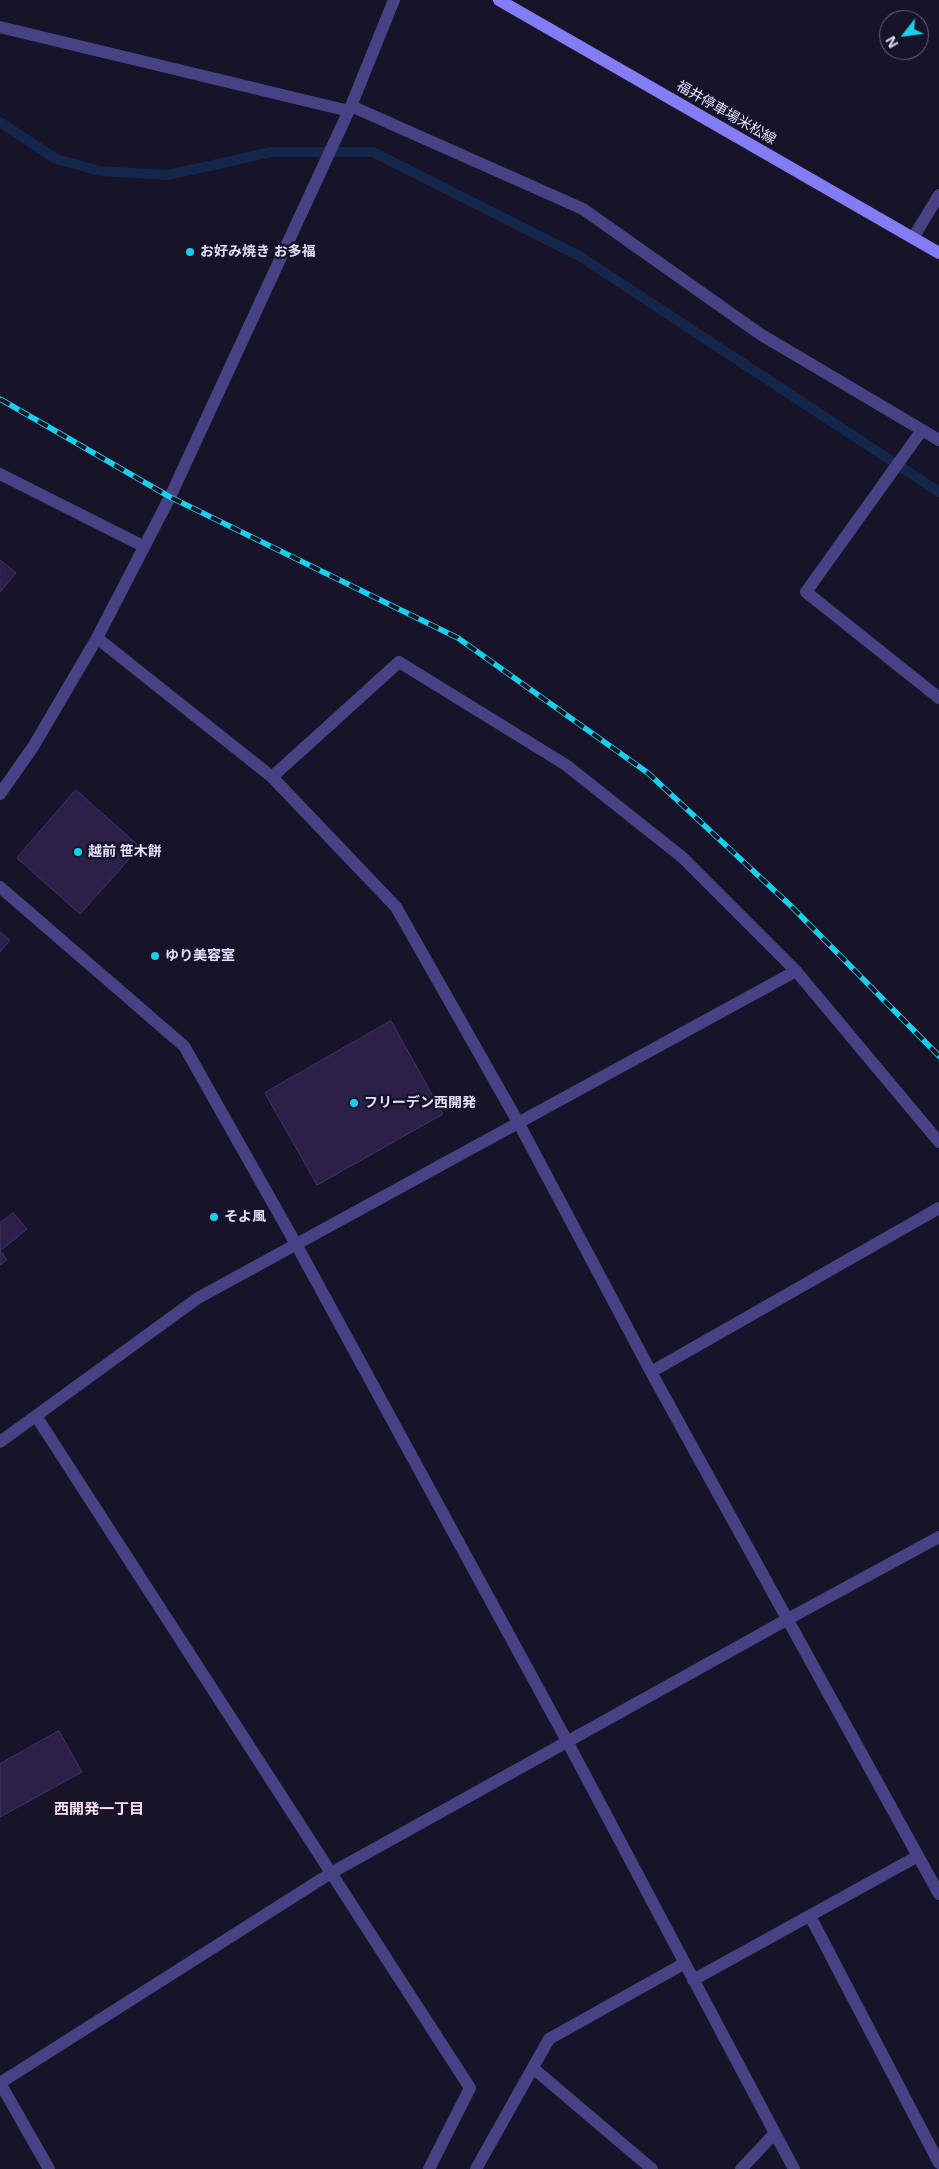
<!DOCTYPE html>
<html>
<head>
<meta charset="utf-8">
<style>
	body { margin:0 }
	#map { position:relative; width:939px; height:2169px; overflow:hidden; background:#171328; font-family:"Noto Sans",sans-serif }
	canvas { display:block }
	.north { position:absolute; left:879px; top:10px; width:50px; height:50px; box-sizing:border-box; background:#171328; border:1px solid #68647d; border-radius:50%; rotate:240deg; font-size:14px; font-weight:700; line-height:20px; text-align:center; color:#e1ddfc }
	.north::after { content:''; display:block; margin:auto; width:18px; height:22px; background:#1acfeb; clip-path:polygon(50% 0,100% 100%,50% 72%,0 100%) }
</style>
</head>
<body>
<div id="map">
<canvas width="939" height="2169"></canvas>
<div class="north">N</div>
</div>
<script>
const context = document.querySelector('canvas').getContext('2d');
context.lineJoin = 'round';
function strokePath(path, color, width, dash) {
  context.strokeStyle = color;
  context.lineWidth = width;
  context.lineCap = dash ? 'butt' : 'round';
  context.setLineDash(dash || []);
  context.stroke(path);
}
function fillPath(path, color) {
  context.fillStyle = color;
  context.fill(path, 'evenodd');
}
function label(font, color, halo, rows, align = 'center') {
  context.font = font + ' "Noto Sans","Noto Sans JP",sans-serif';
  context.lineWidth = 5;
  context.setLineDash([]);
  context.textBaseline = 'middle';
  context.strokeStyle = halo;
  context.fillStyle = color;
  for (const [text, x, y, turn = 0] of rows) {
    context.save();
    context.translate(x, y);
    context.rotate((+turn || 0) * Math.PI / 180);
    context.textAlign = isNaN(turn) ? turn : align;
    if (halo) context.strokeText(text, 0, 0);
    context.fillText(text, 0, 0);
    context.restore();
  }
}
strokePath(new Path2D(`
	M 0,122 L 56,159 L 100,171 L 168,175 L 272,152 L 373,152 L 581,257 L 939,492`), '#14274b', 10);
const building = new Path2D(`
	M 0,560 L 16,573 L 0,592 Z
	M 76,790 L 140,847 L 80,914 L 17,858 Z
	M 0,932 L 10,940 L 0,952 Z
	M 391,1021 L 443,1114 L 317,1185 L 265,1093 Z
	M 13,1213 L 27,1229 L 0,1251 L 7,1260 L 0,1265 L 0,1223 Z
	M 59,1731 L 82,1772 L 0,1817 L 0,1764 Z`);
fillPath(building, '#2a2048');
strokePath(building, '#433471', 1);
strokePath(new Path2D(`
	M 922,430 L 806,592 L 939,698
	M 272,777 L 399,662 L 566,765 L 682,857 L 796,971
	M 810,1916 L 939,2163`), '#474283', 12);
strokePath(new Path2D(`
	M 0,27 L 349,111
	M 351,106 L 583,209 L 760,334 L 939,440
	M 913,238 L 939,195
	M 0,474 L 143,546
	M 97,638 L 272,777 L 396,907 L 518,1122 L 651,1372 L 939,1894
	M 0,887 L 184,1046 L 296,1244 L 567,1741 L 794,2169
	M 651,1372 L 939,1208
	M 36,1416 L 470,2088 L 429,2169
	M 0,1442 L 198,1298 L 796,971 L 939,1142
	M 693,1980 L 918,1856
	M 533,2068 L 652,2169
	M 0,2083 L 331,1873 L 788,1619 L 939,1537
	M 476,2169 L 549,2039 L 685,1963
	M 741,2169 L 775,2133`), '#474283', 12);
strokePath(new Path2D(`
	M 0,794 L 33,747 L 97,638 L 170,497 L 351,106 L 394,0
	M 0,2083 L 49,2169`), '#474283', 12);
strokePath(new Path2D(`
	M 499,0 L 939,253`), '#837cf4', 12);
const rail = new Path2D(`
	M 0,399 L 170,497 L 458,638 L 648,773 L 791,906 L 939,1056`);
strokePath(rail, '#1acfeb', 5.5);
strokePath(rail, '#171328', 4, [11]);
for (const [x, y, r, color] of [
	[190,252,5,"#1acfeb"],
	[78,852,5,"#1acfeb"],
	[155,956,5,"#1acfeb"],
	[354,1103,5,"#1acfeb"],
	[214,1217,5,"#1acfeb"]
]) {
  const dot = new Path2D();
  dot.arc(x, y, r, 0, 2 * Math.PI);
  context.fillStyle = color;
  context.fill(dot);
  strokePath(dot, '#171328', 2);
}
label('14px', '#e1ddfc', '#171328', [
	["福井停車場米松線",726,113,30]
]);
label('bold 14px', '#e1ddfc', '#171328', [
	["お好み焼き お多福",200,252],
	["越前 笹木餅",88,852],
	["ゆり美容室",165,956],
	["フリーデン西開発",364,1103],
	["そよ風",224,1217]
], 'left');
label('bold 15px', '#fcdff0', '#171328', [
	["西開発一丁目",99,1810]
]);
</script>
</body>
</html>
